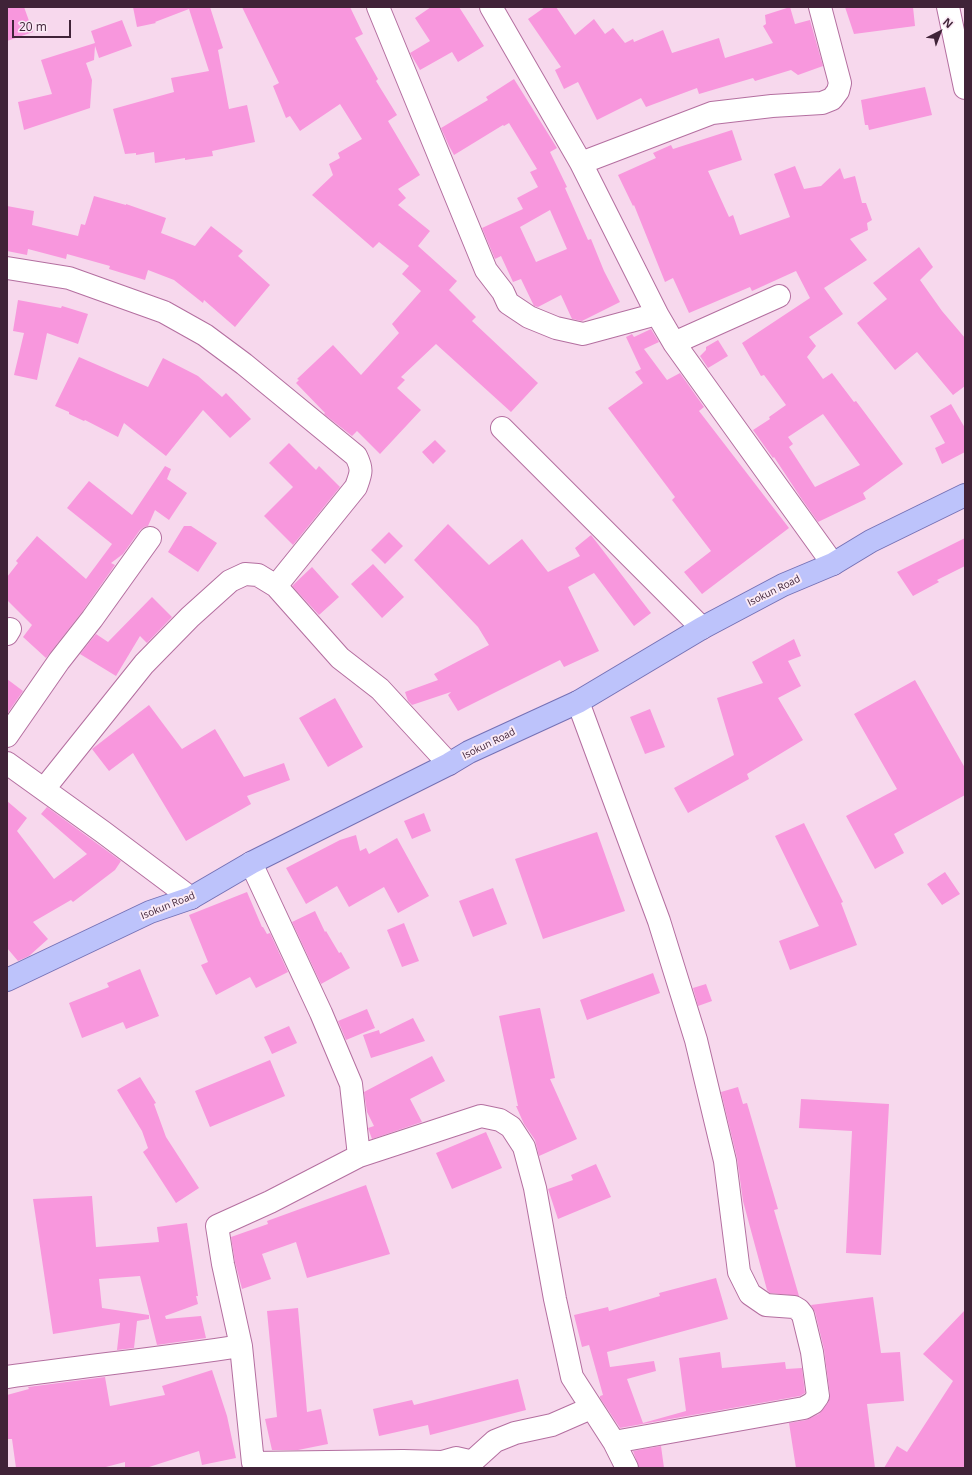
<!DOCTYPE html>
<html>
<head>
<meta charset="utf-8">
<style>
	body { margin:0 }
	#map { position:relative; width:972px; height:1475px; overflow:hidden; background:#f7d8ed; font-family:"Open Sans",sans-serif }
	canvas { display:block }
	.frame { position:absolute; inset:0; border:8px solid #402338; pointer-events:none }
	.north { position:absolute; left:920px; top:12px; width:40px; height:40px; -webkit-text-stroke:3px #faeaf5; paint-order:stroke; rotate:42deg; font-size:11px; font-weight:700; line-height:16px; text-align:center; color:#402338 }
	.north::after { content:''; display:block; margin:auto; width:14px; height:18px; background:#402338; clip-path:polygon(50% 0,100% 100%,50% 72%,0 100%) }
	.scale { position:absolute; left:12px; top:20px; width:59px; height:18px; box-sizing:border-box; border:2px solid #402338; border-top:0; padding-left:5px; font-size:12px; line-height:14px; white-space:nowrap; color:#402338; -webkit-text-stroke:3px #faeaf5; paint-order:stroke }
</style>
</head>
<body>
<div id="map">
<canvas width="972" height="1475"></canvas>
<div class="frame"></div>
<div class="north">N</div>
<div class="scale">20 m</div>
</div>
<script>
const context = document.querySelector('canvas').getContext('2d');
context.lineJoin = 'round';
function fillPath(path, color) {
  context.fillStyle = color;
  context.fill(path, 'evenodd');
}
function strokePath(path, color, width, dash) {
  context.strokeStyle = color;
  context.lineWidth = width;
  context.lineCap = dash ? 'butt' : 'round';
  context.setLineDash(dash || []);
  context.stroke(path);
}
function label(font, color, halo, rows, align = 'center') {
  context.font = font + ' "Open Sans",sans-serif';
  context.lineWidth = 4;
  context.setLineDash([]);
  context.textBaseline = 'middle';
  context.strokeStyle = halo;
  context.fillStyle = color;
  for (const [text, x, y, turn = 0] of rows) {
    context.save();
    context.translate(x, y);
    context.rotate((+turn || 0) * Math.PI / 180);
    context.textAlign = isNaN(turn) ? turn : align;
    if (halo) context.strokeText(text, 0, 0);
    context.fillText(text, 0, 0);
    context.restore();
  }
}
fillPath(new Path2D(`
	M 7,7 L 24,7 L 33,32 L 7,41 Z
	M 133,7 L 210,7 L 223,48 L 218,50 L 229,109 L 247,105 L 255,142 L 212,151 L 213,156 L 185,160 L 185,158 L 155,163 L 154,152 L 136,155 L 136,153 L 125,154 L 113,109 L 174,92 L 171,78 L 209,71 L 189,9 L 155,22 L 156,23 L 137,27 Z
	M 242,7 L 350,7 L 363,34 L 355,38 L 378,79 L 376,81 L 397,115 L 388,121 L 420,175 L 398,189 L 406,198 L 398,205 L 430,231 L 418,246 L 457,281 L 449,290 L 476,317 L 472,321 L 538,383 L 511,412 L 436,344 L 401,377 L 405,380 L 397,388 L 421,410 L 380,454 L 357,431 L 352,436 L 324,414 L 325,413 L 296,383 L 299,380 L 297,379 L 333,345 L 361,375 L 399,333 L 392,324 L 421,291 L 402,274 L 409,266 L 379,242 L 373,248 L 312,195 L 333,175 L 329,164 L 340,158 L 338,153 L 362,139 L 340,104 L 300,131 L 290,116 L 286,118 L 273,86 L 279,83 Z
	M 431,7 L 459,7 L 484,46 L 458,62 L 452,52 L 420,70 L 410,53 L 430,41 L 415,18 Z
	M 545,7 L 556,7 L 575,35 L 594,19 L 605,34 L 613,28 L 625,43 L 633,39 L 634,42 L 663,30 L 672,53 L 719,38 L 725,58 L 773,43 L 763,26 L 766,24 L 765,15 L 790,7 L 795,24 L 810,20 L 823,66 L 798,75 L 791,70 L 755,81 L 753,78 L 699,94 L 697,88 L 646,107 L 641,98 L 597,120 L 578,82 L 564,89 L 555,70 L 561,67 L 528,19 Z
	M 845,7 L 913,7 L 915,26 L 854,34 Z
	M 122,20 L 132,46 L 99,58 L 95,46 L 94,60 L 86,63 L 92,80 L 90,108 L 24,130 L 18,102 L 52,94 L 41,60 L 95,43 L 91,31 Z
	M 514,79 L 557,148 L 550,152 L 567,187 L 565,188 L 588,240 L 591,239 L 604,271 L 620,302 L 582,321 L 572,319 L 561,295 L 538,307 L 534,306 L 521,279 L 513,282 L 501,256 L 495,259 L 482,228 L 523,209 L 517,198 L 538,187 L 530,172 L 537,169 L 509,123 L 504,126 L 503,125 L 454,155 L 449,146 L 441,128 L 488,100 L 486,97 ZM 550,210 L 567,249 L 536,262 L 520,227 Z
	M 925,87 L 932,115 L 869,130 L 868,125 L 865,125 L 861,100 Z
	M 732,130 L 742,160 L 708,171 L 729,217 L 733,215 L 740,235 L 790,217 L 774,174 L 795,166 L 804,189 L 821,186 L 840,168 L 844,179 L 855,176 L 862,203 L 866,203 L 872,220 L 867,223 L 868,230 L 850,239 L 867,260 L 824,288 L 843,314 L 809,337 L 816,346 L 807,357 L 823,379 L 832,373 L 854,402 L 856,401 L 903,464 L 863,493 L 866,499 L 818,522 L 801,498 L 774,457 L 773,458 L 753,430 L 770,419 L 769,417 L 786,405 L 764,375 L 761,376 L 742,343 L 810,298 L 796,271 L 752,291 L 750,287 L 689,313 L 673,278 L 665,282 L 634,205 L 633,206 L 618,175 L 656,158 L 653,153 L 671,145 L 673,149 ZM 823,414 L 860,465 L 815,487 L 789,447 L 793,444 L 788,437 Z
	M 94,196 L 126,205 L 126,204 L 166,218 L 161,233 L 195,246 L 211,226 L 243,251 L 238,256 L 270,285 L 235,327 L 204,300 L 203,303 L 174,280 L 148,270 L 145,280 L 109,269 L 110,266 L 67,254 L 66,259 L 28,249 L 27,255 L 7,251 L 7,206 L 34,211 L 32,225 L 78,236 L 81,224 L 85,225 Z
	M 919,247 L 933,267 L 920,280 L 942,311 L 965,338 L 965,386 L 953,395 L 917,352 L 895,370 L 857,323 L 887,299 L 873,283 Z
	M 18,300 L 61,308 L 62,306 L 88,314 L 78,344 L 47,333 L 37,380 L 14,375 L 24,333 L 13,331 Z
	M 651,329 L 659,342 L 644,349 L 667,380 L 680,373 L 704,407 L 699,411 L 789,528 L 702,594 L 684,572 L 711,551 L 672,500 L 675,497 L 608,408 L 643,383 L 635,372 L 641,369 L 626,337 L 632,334 L 634,337 Z
	M 718,340 L 728,356 L 708,368 L 700,356 L 706,350 L 706,347 Z
	M 79,357 L 148,387 L 163,358 L 198,376 L 222,397 L 226,393 L 251,419 L 230,438 L 203,410 L 166,456 L 124,423 L 118,437 L 85,420 L 84,421 L 69,414 L 69,412 L 55,406 Z
	M 951,404 L 965,428 L 965,452 L 942,464 L 935,448 L 945,443 L 930,416 Z
	M 435,440 L 446,451 L 433,464 L 422,452 Z
	M 289,443 L 316,470 L 319,466 L 340,487 L 293,545 L 264,516 L 293,487 L 269,463 Z
	M 165,466 L 171,469 L 167,479 L 187,493 L 169,520 L 155,510 L 148,526 L 144,527 L 140,530 L 123,554 L 111,563 L 115,565 L 82,612 L 46,658 L 23,637 L 32,625 L 7,600 L 7,577 L 18,563 L 16,561 L 37,536 L 86,579 L 112,544 L 67,508 L 89,481 L 132,515 Z
	M 448,524 L 489,565 L 522,539 L 548,572 L 580,556 L 575,548 L 591,535 L 651,613 L 634,626 L 594,573 L 568,587 L 599,651 L 564,667 L 560,660 L 458,711 L 448,695 L 451,692 L 412,705 L 408,701 L 405,692 L 438,680 L 434,674 L 489,645 L 478,627 L 414,560 Z
	M 184,526 L 191,526 L 217,543 L 198,572 L 168,552 Z
	M 389,532 L 403,546 L 385,564 L 371,550 Z
	M 965,538 L 965,566 L 937,580 L 939,582 L 913,596 L 897,572 Z
	M 373,564 L 404,597 L 382,618 L 351,584 Z
	M 312,567 L 339,597 L 319,615 L 292,586 Z
	M 152,597 L 172,617 L 147,643 L 140,636 L 116,676 L 80,654 L 96,634 L 108,642 Z
	M 794,639 L 801,656 L 788,661 L 801,686 L 778,698 L 803,740 L 747,774 L 749,779 L 688,813 L 674,788 L 734,755 L 717,698 L 763,683 L 752,662 Z
	M 7,679 L 23,691 L 7,714 Z
	M 915,680 L 965,768 L 965,795 L 894,834 L 904,853 L 875,869 L 846,816 L 897,789 L 854,714 Z
	M 335,698 L 363,747 L 328,767 L 299,718 Z
	M 149,705 L 182,749 L 215,729 L 244,777 L 284,763 L 290,780 L 247,796 L 251,804 L 186,841 L 133,753 L 109,771 L 92,749 Z
	M 650,709 L 665,747 L 645,754 L 630,717 Z
	M 7,801 L 27,818 L 17,831 L 54,879 L 87,854 L 41,814 L 47,807 L 121,861 L 115,870 L 73,902 L 71,900 L 33,922 L 48,939 L 29,956 L 18,961 L 7,948 Z
	M 424,813 L 431,831 L 412,839 L 404,821 Z
	M 804,823 L 843,902 L 841,903 L 857,945 L 790,970 L 779,941 L 819,926 L 775,836 Z
	M 597,832 L 625,911 L 543,939 L 515,859 Z
	M 356,835 L 360,851 L 366,848 L 369,854 L 397,838 L 429,896 L 398,913 L 384,887 L 349,907 L 337,886 L 306,904 L 286,868 L 340,840 Z
	M 945,872 L 960,894 L 942,905 L 927,884 Z
	M 493,888 L 507,924 L 473,937 L 459,901 Z
	M 247,892 L 262,927 L 263,927 L 267,934 L 270,933 L 288,972 L 256,988 L 250,977 L 216,995 L 201,965 L 208,962 L 189,915 Z
	M 315,911 L 325,932 L 326,931 L 339,953 L 341,952 L 350,968 L 321,984 L 292,922 Z
	M 404,923 L 419,961 L 402,967 L 387,930 Z
	M 140,969 L 159,1016 L 126,1029 L 123,1022 L 82,1038 L 69,1003 L 109,987 L 107,983 Z
	M 653,973 L 660,993 L 587,1020 L 580,1000 Z
	M 706,984 L 712,1001 L 698,1006 L 693,988 Z
	M 539,1008 L 540,1008 L 555,1078 L 550,1079 L 577,1139 L 539,1156 L 535,1140 L 524,1124 L 516,1106 L 518,1106 L 499,1016 Z
	M 367,1009 L 375,1028 L 346,1040 L 338,1021 Z
	M 413,1018 L 425,1041 L 371,1058 L 363,1035 L 379,1030 L 380,1034 Z
	M 289,1026 L 297,1043 L 272,1054 L 264,1037 Z
	M 432,1056 L 445,1081 L 410,1099 L 422,1122 L 372,1139 L 368,1128 L 374,1126 L 367,1112 L 364,1092 Z
	M 270,1060 L 285,1096 L 210,1127 L 195,1091 Z
	M 140,1077 L 156,1103 L 154,1104 L 166,1137 L 199,1188 L 176,1203 L 143,1152 L 148,1148 L 142,1131 L 117,1090 Z
	M 738,1087 L 743,1104 L 747,1103 L 778,1209 L 774,1210 L 799,1296 L 770,1293 L 767,1290 L 743,1201 L 737,1158 L 721,1092 Z
	M 801,1099 L 889,1104 L 881,1255 L 846,1253 L 852,1131 L 799,1128 Z
	M 486,1132 L 502,1168 L 452,1189 L 436,1153 Z
	M 596,1164 L 611,1197 L 558,1219 L 548,1189 L 573,1180 L 571,1175 Z
	M 366,1185 L 390,1254 L 307,1278 L 296,1242 L 262,1254 L 271,1279 L 242,1289 L 235,1262 L 231,1237 L 268,1224 L 267,1221 Z
	M 92,1196 L 96,1247 L 159,1242 L 157,1227 L 187,1223 L 198,1296 L 196,1296 L 198,1304 L 165,1316 L 166,1319 L 201,1316 L 206,1338 L 157,1345 L 140,1276 L 99,1279 L 102,1308 L 149,1315 L 149,1319 L 137,1321 L 134,1348 L 117,1350 L 120,1323 L 53,1334 L 33,1199 Z
	M 716,1278 L 728,1319 L 607,1352 L 610,1367 L 654,1361 L 656,1371 L 627,1379 L 643,1423 L 686,1411 L 679,1358 L 720,1352 L 722,1368 L 785,1362 L 786,1369 L 802,1368 L 805,1393 L 800,1396 L 620,1428 L 600,1398 L 600,1396 L 603,1395 L 589,1345 L 582,1347 L 574,1315 L 608,1307 L 609,1311 L 660,1296 L 659,1293 Z
	M 873,1297 L 881,1353 L 900,1352 L 904,1401 L 867,1404 L 875,1468 L 796,1468 L 789,1423 L 806,1420 L 819,1414 L 828,1403 L 830,1395 L 824,1349 L 815,1312 L 811,1305 Z
	M 298,1308 L 307,1412 L 321,1409 L 328,1444 L 298,1450 L 272,1450 L 265,1419 L 277,1417 L 267,1311 Z
	M 965,1310 L 965,1468 L 884,1468 L 897,1446 L 907,1452 L 953,1381 L 923,1354 Z
	M 212,1370 L 227,1416 L 236,1458 L 202,1465 L 199,1451 L 146,1468 L 125,1468 L 125,1462 L 102,1468 L 16,1468 L 12,1439 L 7,1439 L 7,1395 L 29,1389 L 28,1387 L 105,1377 L 110,1406 L 165,1395 L 162,1386 Z
	M 518,1379 L 526,1410 L 430,1435 L 428,1425 L 379,1436 L 373,1409 L 412,1400 L 414,1405 Z
	M 661,1446 L 664,1468 L 639,1468 L 633,1451 Z`), '#f897dd');
const minor = new Path2D(`
	M 378,7 L 486,270 L 503,292 L 508,303 L 529,317 L 556,328 L 583,334 L 657,314
	M 491,7 L 581,163 L 657,314 L 674,343 L 833,564
	M 948,7 L 965,88
	M 581,163 L 712,113 L 772,106 L 822,103 L 832,99 L 838,91 L 840,83 L 820,7
	M 7,268 L 69,278 L 164,312 L 205,335 L 244,364 L 356,456 C 363,470 361,473 356,487 L 276,586
	M 674,343 L 779,296
	M 502,428 L 702,628
	M 7,634 L 10,629
	M 578,702 L 659,921 L 696,1040 L 725,1161 L 739,1272 L 750,1294 L 766,1305 L 794,1307 L 799,1310 L 803,1315 L 812,1352 L 818,1396 L 813,1403 L 804,1408 L 614,1442
	M 7,736 L 59,661 L 92,619 L 150,538
	M 7,763 L 103,832 L 191,898
	M 44,789 L 144,664 L 190,617 L 230,581 L 245,574 L 258,575 L 276,586 L 340,658 L 380,689 L 449,764
	M 251,863 L 321,1013 L 351,1084 L 359,1156 L 481,1116 L 500,1120 L 511,1127 L 524,1147 L 535,1188 L 555,1299 L 572,1377 L 614,1442 L 627,1468
	M 359,1156 L 270,1202 L 217,1226 L 223,1264 L 241,1346 L 253,1463 L 403,1461 L 442,1462 L 456,1458 L 469,1461 L 474,1460 L 495,1441 L 515,1433 L 552,1425 L 591,1408
	M 7,1377 C 85,1366 163,1358 241,1346`);
const major = new Path2D(`
	M 7,980 L 150,912 L 191,898 L 251,863 L 449,764 L 469,752 L 578,702 L 702,628 L 783,585 L 833,564 L 871,541 L 965,495`);
strokePath(minor, '#b46fa0', 24);
strokePath(major, '#7571b5', 24);
strokePath(minor, '#fff', 22);
strokePath(major, '#bdc3fb', 22);
label('10px', '#402338', '#faeaf5', [
	["Isokun Road",774,591,-26],
	["Isokun Road",489,744,-26],
	["Isokun Road",168,906,-22]
]);
</script>
</body>
</html>
